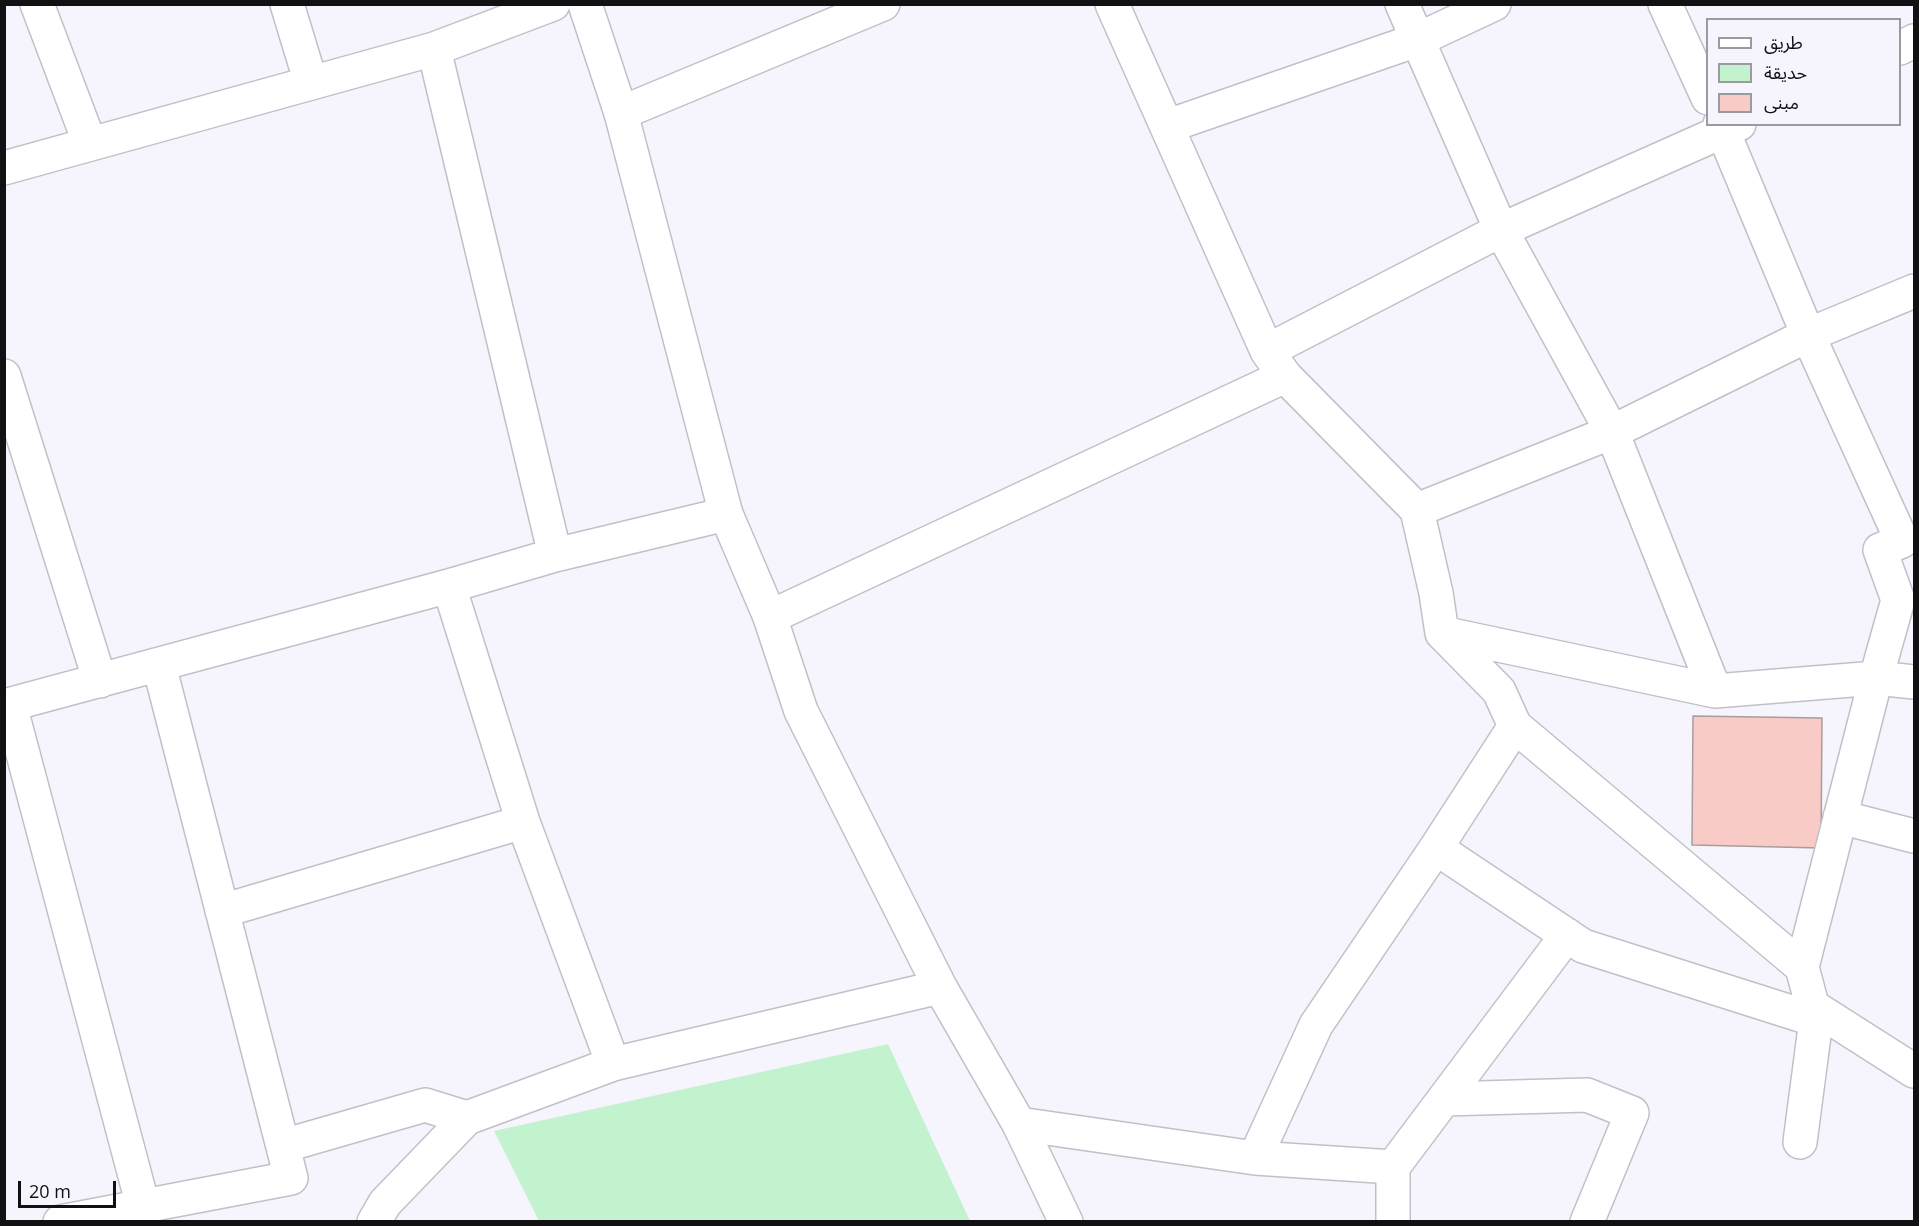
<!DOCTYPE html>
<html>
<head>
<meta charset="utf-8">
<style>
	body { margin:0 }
	#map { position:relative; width:1919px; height:1226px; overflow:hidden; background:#f6f5fe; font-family:"Open Sans","Noto Sans Arabic",sans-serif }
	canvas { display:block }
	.frame { position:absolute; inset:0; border:6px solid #111114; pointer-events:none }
	.legend { position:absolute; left:1706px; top:18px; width:195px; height:108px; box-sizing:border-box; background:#f6f5fe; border:2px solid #9a9aa0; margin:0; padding:8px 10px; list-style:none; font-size:18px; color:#111114 }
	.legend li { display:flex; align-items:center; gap:12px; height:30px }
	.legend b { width:30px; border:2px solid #9a9aa0 }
	.scale { position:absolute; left:18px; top:1181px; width:98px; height:27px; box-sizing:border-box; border:3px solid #111114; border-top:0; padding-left:8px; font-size:18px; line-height:21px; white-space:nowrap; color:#111114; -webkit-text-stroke:4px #f6f5fe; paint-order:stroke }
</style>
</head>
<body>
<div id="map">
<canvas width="1919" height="1226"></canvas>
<div class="frame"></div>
<ul class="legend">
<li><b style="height:8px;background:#fff"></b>طريق</li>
<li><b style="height:16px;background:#c3f2cf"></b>حديقة</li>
<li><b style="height:16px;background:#f9cbc6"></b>مبنى</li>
</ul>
<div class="scale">20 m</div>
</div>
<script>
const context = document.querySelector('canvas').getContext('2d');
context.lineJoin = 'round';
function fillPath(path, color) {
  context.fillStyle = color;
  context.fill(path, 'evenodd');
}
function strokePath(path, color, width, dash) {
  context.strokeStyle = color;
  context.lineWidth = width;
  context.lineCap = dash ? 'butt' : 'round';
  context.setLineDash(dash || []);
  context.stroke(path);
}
fillPath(new Path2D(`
	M 888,1044 L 970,1221 L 539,1221 L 494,1131 Z`), '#c3f2cf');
const building = new Path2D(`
	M 1693,716 L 1822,718 L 1821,848 L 1692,845 Z`);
fillPath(building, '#f9cbc6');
strokePath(building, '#a79d9c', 1.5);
const street = new Path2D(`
	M 37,4 L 90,144
	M 287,4 L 311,83
	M 1112,4 L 1267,351 L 1285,376 L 1417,510 L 1436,593 L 1442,633 L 1499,691 L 1515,726 L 1802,967 L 1876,678 L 1898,600 L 1880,550 L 1902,541 L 1808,335 L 1720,124
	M 1402,4 L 1501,230 L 1612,432 L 1715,691
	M 1665,4 L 1708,98
	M 1900,48 L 1914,41
	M 434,49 L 555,555
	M 621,113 L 883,4
	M 1168,126 L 1417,40 L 1494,4
	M 4,168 L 434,49 L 553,4
	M 1267,351 L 1501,230 L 1739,124
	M 4,376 L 100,681
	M 1417,510 L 1612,432 L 1808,335 L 1914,291
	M 449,586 L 523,822 L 613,1064
	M 770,617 L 1285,376
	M 1442,633 L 1715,691 L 1876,678 L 1914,682
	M 10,705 L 143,1206
	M 4,706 L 449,586 L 555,555 L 726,514
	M 1840,817 L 1914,836
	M 1436,848 L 1583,946 L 1816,1020
	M 222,911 L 523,822
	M 1812,1006 L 1914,1071
	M 1444,1099 L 1587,1095 L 1632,1113 L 1587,1222
	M 1019,1124 L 1255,1158 L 1393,1167
	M 1800,1142 L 1816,1020 L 1802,967
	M 283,1146 L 425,1105 L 467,1118
	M 1255,1158 L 1316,1025 L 1436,848 L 1515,726
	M 60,1222 L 291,1178 L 159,665
	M 1393,1222 L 1393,1167 L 1567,935`);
const secondary = new Path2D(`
	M 585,4 L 621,113 L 726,514 L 770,617 L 801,711 L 940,987 L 1019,1124 L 1066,1222
	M 374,1222 L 385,1203 L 467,1118 L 613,1064 L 940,987`);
strokePath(street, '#c1c0c9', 36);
strokePath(secondary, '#c1c0c9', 36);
strokePath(street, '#fff', 33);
strokePath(secondary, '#fff', 33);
</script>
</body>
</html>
